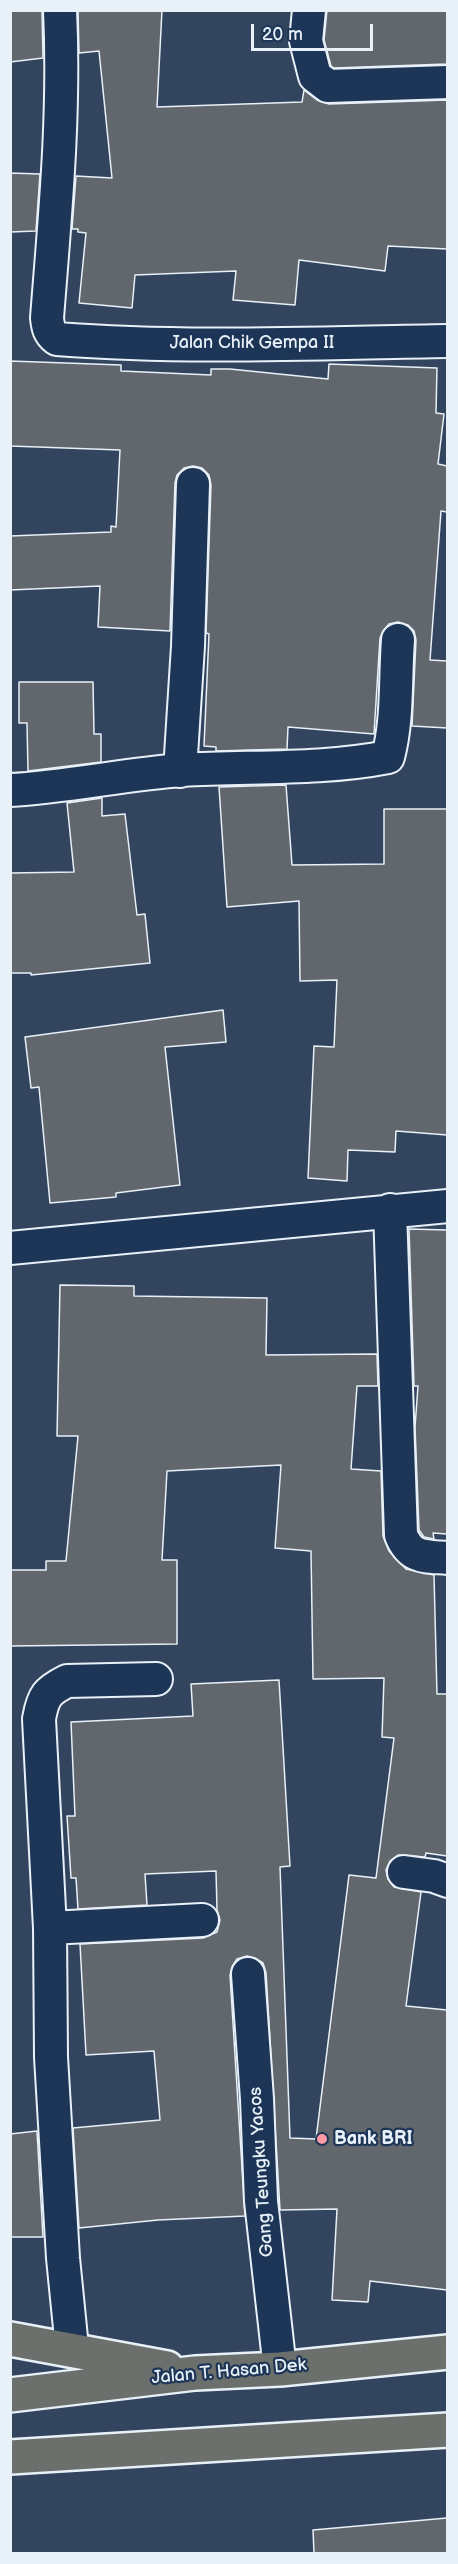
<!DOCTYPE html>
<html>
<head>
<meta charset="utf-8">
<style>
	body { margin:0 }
	#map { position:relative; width:458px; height:2564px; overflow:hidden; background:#32445e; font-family:"Balsamiq Sans",sans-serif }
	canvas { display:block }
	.frame { position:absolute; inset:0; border:12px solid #e8f1f8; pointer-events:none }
	.scale { position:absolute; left:251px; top:24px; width:122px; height:27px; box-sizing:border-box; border:3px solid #e8f1f8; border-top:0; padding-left:8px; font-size:18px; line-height:21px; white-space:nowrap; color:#e8f1f8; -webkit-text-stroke:4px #1d3557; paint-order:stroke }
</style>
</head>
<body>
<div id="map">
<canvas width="458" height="2564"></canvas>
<div class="frame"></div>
<div class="scale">20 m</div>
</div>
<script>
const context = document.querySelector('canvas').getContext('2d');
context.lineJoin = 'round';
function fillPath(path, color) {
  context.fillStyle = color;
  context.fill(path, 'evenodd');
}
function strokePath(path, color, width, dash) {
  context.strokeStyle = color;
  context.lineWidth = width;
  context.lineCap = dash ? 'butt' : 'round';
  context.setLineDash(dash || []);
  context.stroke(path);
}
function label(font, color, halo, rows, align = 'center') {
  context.font = font + ' "Balsamiq Sans",sans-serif';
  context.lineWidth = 4.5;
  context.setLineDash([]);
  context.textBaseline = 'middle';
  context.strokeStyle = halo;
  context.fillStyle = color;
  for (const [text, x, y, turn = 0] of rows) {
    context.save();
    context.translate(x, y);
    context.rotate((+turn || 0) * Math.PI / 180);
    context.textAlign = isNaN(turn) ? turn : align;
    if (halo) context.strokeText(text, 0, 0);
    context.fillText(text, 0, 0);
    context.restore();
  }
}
const building = new Path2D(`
	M 10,10 L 42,10 L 43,58 L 10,62 Z
	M 78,10 L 162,10 L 157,107 L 302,102 L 304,90 L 317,100 L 329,104 L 447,100 L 447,249 L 388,246 L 385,271 L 299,260 L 295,305 L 233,300 L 236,271 L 135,275 L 132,308 L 79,303 L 86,233 L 78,232 L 78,229 L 72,229 L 76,176 L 112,178 L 99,51 L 79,53 Z
	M 327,10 L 447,10 L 447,64 L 334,68 L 331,66 L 324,40 Z
	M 10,173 L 40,174 L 36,231 L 10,232 Z
	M 10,361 L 121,365 L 121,371 L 211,375 L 211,369 L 230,369 L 328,379 L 329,364 L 437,368 L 436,413 L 444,414 L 438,464 L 447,466 L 447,512 L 441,511 L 430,660 L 447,661 L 447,728 L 412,726 L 416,640 L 414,631 L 408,625 L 398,622 L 389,624 L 383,631 L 380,638 L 374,734 L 288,727 L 287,749 L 216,751 L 216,747 L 204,746 L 209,634 L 206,633 L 211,485 L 209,475 L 202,468 L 193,466 L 184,468 L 177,475 L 175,483 L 170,631 L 98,627 L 100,586 L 10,590 L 10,536 L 111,532 L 111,526 L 116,527 L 120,450 L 10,446 Z
	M 19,682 L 93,682 L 94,734 L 101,734 L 101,762 L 28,771 L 27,723 L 19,723 Z
	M 286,785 L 292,865 L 384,864 L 384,809 L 447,809 L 447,1135 L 396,1131 L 395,1152 L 348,1150 L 347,1181 L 308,1178 L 314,1046 L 334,1047 L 337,980 L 300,981 L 299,901 L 227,907 L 219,787 Z
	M 102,798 L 102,816 L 125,814 L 137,915 L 145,914 L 150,963 L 31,975 L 31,973 L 10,973 L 10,873 L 74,872 L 67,803 Z
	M 223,1010 L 226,1042 L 165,1047 L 180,1185 L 116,1193 L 116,1197 L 50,1203 L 39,1087 L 31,1088 L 25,1037 Z
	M 409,1229 L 447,1230 L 447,1534 L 433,1533 L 434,1539 L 424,1537 L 419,1530 L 415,1427 L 418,1386 L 414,1386 Z
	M 60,1285 L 134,1286 L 134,1296 L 267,1298 L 266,1355 L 377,1354 L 378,1386 L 357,1386 L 351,1469 L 381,1471 L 383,1536 L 389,1551 L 406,1569 L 434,1575 L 437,1694 L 447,1694 L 447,1856 L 426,1853 L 425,1857 L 398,1855 L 390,1861 L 386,1870 L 388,1879 L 394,1887 L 421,1892 L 406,2006 L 447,2010 L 447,2290 L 370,2281 L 368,2302 L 332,2300 L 337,2209 L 280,2210 L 266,1973 L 263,1963 L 255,1958 L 247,1956 L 237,1959 L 232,1967 L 230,1975 L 245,2216 L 158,2220 L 79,2228 L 73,2128 L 160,2120 L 154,2051 L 86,2055 L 80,1944 L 203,1938 L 217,1932 L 220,1920 L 217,1910 L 216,1871 L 145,1874 L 147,1905 L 78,1909 L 76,1878 L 71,1878 L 67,1816 L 75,1816 L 71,1722 L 193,1716 L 191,1684 L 279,1680 L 290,1866 L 280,1867 L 290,2138 L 316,2139 L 349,1875 L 376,1878 L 394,1738 L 382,1737 L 384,1678 L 313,1679 L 311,1551 L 275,1548 L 281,1465 L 167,1471 L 162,1560 L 177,1560 L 177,1644 L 10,1646 L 10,1570 L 46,1570 L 46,1561 L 66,1561 L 78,1436 L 57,1436 Z
	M 37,2131 L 43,2237 L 10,2237 L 10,2134 Z
	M 447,2518 L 447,2553 L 314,2553 L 313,2530 Z`);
fillPath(building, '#62676d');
strokePath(building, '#e8f1f8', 1.5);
const minor = new Path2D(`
	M 60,10 C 65,113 55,216 47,318 C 48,327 49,333 57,339 C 186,349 317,343 448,341
	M 309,10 L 306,41 L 315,76 L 328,86 L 448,82
	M 180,771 L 188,646 L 193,484
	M 10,790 C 68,787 125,774 183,770 C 251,766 321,770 388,757 C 398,719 395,679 398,640
	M 390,1210 L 401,1535 C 411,1559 424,1556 448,1558
	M 10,1248 L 448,1206
	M 404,1872 L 434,1876 L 448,1881
	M 50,1928 L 202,1920
	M 248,1974 L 257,2099 L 261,2201 L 280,2369
	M 72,2348 L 63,2258 L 51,2057 L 50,1928 L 39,1719 C 43,1696 47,1691 67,1681 L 156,1679`);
const primary = new Path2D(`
	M 10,2339 L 167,2368
	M 10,2395 L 195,2373 L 280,2369 L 448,2352
	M 10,2457 L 448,2430`);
strokePath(minor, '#e8f1f8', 36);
strokePath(primary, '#e8f1f8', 38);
strokePath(minor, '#1d3557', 32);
strokePath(primary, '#6b706d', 33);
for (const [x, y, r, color] of [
	[322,2139,6,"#ff9aa2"]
]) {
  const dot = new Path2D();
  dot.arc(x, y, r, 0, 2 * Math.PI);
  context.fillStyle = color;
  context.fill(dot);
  strokePath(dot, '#1d3557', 2);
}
label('18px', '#e8f1f8', '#1d3557', [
	["Jalan Chik Gempa II",252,343],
	["Gang Teungku Yacos",262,2172,-94],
	["Jalan T. Hasan Dek",229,2372,-5]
]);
label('bold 18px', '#e8f1f8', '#1d3557', [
	["Bank BRI",334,2139]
], 'left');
</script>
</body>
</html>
